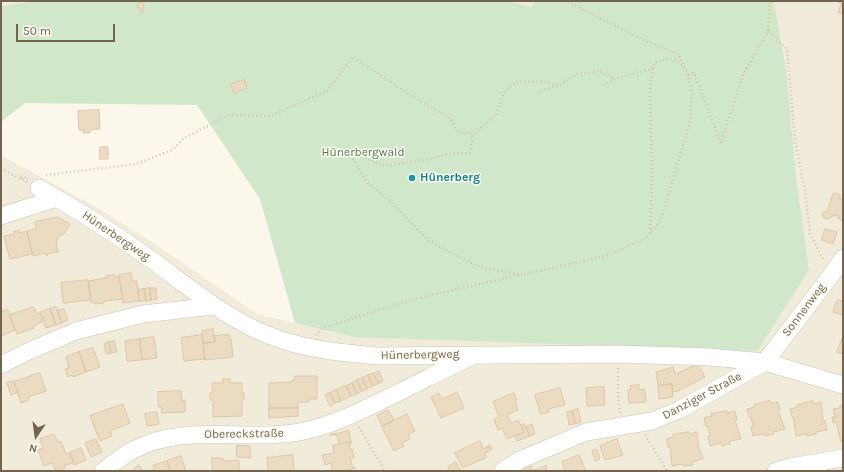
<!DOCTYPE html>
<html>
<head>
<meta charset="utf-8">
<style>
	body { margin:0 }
	#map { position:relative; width:844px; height:472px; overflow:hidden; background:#fbf8eb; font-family:Karla,sans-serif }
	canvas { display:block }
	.frame { position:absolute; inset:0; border:2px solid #736450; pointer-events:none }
	.north { position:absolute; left:16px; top:416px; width:40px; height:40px; -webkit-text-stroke:3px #fdfbf1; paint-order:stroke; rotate:193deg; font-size:11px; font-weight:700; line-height:16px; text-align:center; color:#736450 }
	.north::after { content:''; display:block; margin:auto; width:14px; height:18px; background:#736450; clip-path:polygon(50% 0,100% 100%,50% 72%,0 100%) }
	.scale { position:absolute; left:16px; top:24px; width:99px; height:18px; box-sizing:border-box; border:2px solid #736450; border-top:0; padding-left:5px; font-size:12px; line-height:14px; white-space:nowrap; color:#736450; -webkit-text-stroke:3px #fdfbf1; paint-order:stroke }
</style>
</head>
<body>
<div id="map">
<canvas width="844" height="472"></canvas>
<div class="frame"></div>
<div class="north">N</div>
<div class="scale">50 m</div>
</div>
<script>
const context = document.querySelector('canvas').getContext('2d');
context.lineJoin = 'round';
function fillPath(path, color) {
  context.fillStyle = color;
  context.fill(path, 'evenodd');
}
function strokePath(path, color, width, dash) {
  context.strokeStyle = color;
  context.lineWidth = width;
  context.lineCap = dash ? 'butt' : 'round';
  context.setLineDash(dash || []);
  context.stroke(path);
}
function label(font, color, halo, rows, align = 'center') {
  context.font = font + ' Karla,sans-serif';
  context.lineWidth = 3;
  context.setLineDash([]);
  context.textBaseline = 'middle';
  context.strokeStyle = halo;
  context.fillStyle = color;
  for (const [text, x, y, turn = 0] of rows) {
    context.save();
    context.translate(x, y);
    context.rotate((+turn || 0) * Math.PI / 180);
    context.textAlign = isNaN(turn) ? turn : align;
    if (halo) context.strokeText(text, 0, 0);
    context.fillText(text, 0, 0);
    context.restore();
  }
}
fillPath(new Path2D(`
	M 1,1 L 36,1 L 1,6 Z
	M 507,1 L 535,1 L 532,7 Z
	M 774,1 L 843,1 L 843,471 L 1,471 L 1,155 L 103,211 L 155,244 L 257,314 L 354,337 L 809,269 L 796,175 L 786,69 Z`), '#f1ebda');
fillPath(new Path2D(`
	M 36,1 L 507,1 L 532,7 L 535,1 L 774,1 L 786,69 L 796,175 L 809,270 L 757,351 L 354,337 L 295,323 L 260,199 L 197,105 L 25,103 L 1,122 L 1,6 Z`), '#d0e7ca');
const building = new Path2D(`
	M 836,1 L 843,1 L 843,14 L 838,12 L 841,4 Z
	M 139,2 L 144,3 L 143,13 L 140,12 L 141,8 L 138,8 Z
	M 244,80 L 247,88 L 234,93 L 231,84 Z
	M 99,110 L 100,129 L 90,130 L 90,133 L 83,133 L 83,130 L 79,130 L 78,111 Z
	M 100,147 L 108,147 L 108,159 L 100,159 Z
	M 835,193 L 840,195 L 840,199 L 843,200 L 843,221 L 839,219 L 838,216 L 835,215 L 828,219 L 824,218 L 822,215 L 824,211 L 827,212 L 833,194 Z
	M 58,217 L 70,224 L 64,234 L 60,235 L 56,242 L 58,252 L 47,254 L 47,256 L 46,253 L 33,256 L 27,231 L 36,229 L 35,222 Z
	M 825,229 L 837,232 L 833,244 L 822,240 Z
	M 19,231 L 19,233 L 27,231 L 32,254 L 10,259 L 4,236 L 15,234 L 14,232 Z
	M 131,273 L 132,281 L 137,281 L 139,301 L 123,303 L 119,275 Z
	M 115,275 L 116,277 L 119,277 L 123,299 L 104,301 L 104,303 L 95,304 L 94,302 L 91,303 L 88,281 L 106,278 L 106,276 Z
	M 88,280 L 91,300 L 63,303 L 61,283 Z
	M 150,288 L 156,288 L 157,299 L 151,300 Z
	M 150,288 L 151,300 L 146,301 L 144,289 Z
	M 144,289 L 146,301 L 139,301 L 138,290 Z
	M 838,300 L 843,301 L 843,315 L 833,312 Z
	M 34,307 L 36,312 L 44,317 L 40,323 L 33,326 L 34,328 L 17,334 L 10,315 Z
	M 56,307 L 62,323 L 56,325 L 50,309 Z
	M 50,309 L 56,325 L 46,328 L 42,319 L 44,317 L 41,316 L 40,312 Z
	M 64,309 L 68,320 L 62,323 L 57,311 Z
	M 8,310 L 15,330 L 1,336 L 1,312 Z
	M 213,329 L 215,342 L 203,343 L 202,331 Z
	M 202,335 L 205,360 L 204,359 L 184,361 L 181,338 Z
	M 229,335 L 229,339 L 231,339 L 233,357 L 205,360 L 203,343 L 215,342 L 214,336 Z
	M 843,336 L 843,354 L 837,352 Z
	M 154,337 L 157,358 L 142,360 L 140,339 Z
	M 140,339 L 142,360 L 127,361 L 125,341 Z
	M 114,341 L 117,352 L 111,353 L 109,342 Z
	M 109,342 L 111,353 L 106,354 L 104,344 Z
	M 93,348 L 100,367 L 86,372 L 79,352 Z
	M 79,352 L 86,372 L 73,377 L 72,375 L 68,377 L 65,369 L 69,368 L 66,357 Z
	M 698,364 L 705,377 L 678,391 L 672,392 L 672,384 L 658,386 L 656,372 L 673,367 L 675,374 Z
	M 379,371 L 383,381 L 379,383 L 373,374 Z
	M 40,373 L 46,391 L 28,397 L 29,400 L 21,403 L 14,382 Z
	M 373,374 L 379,383 L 373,386 L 368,375 Z
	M 368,375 L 373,386 L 367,389 L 362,378 Z
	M 295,376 L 317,376 L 317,399 L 309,399 L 309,402 L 298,402 L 298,408 L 269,408 L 269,383 L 292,382 L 292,380 L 295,379 Z
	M 362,378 L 367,389 L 362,391 L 357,380 Z
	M 223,379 L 230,379 L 230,383 L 242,383 L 242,393 L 244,393 L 244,400 L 242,400 L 242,416 L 213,417 L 213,400 L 210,400 L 210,393 L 213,393 L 212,383 L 223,383 Z
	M 357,380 L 362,391 L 357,394 L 352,383 Z
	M 14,381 L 18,392 L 11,395 L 7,383 Z
	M 352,383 L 357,394 L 351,396 L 346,386 Z
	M 672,384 L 673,397 L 659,399 L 658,386 Z
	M 639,385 L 639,390 L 645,389 L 646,402 L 629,403 L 628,390 L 631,390 L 630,386 Z
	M 346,386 L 351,396 L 341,401 L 336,390 Z
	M 604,387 L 605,405 L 587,406 L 586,388 Z
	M 560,388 L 565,405 L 548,409 L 549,412 L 540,414 L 535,395 Z
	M 336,390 L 341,401 L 335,403 L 330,393 Z
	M 181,391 L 182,401 L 185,400 L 185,412 L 162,413 L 161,407 L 158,407 L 158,392 Z
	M 457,392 L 464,408 L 441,418 L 431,397 L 439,393 L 442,399 Z
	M 330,393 L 335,403 L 330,406 L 325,395 Z
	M 514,393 L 517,400 L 515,402 L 518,410 L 507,415 L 511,423 L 518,420 L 524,432 L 507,439 L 502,428 L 498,430 L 494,420 L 499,417 L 493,402 Z
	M 770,401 L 771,403 L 778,402 L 780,410 L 778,411 L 785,429 L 773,432 L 774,434 L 765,436 L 764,434 L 753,436 L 751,427 L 753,426 L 751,417 L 749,417 L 747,409 L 755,407 L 754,405 Z
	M 813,401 L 813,404 L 821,402 L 823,421 L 825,420 L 827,430 L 816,432 L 816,434 L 807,436 L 807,434 L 796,436 L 793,417 L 792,417 L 790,409 L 797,407 L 797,405 Z
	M 123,404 L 130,423 L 110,431 L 112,436 L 100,441 L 90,416 Z
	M 843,405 L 843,442 L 841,442 L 836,422 L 833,423 L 832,417 L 835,417 L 833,409 L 840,408 L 840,406 Z
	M 269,408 L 298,408 L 298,416 L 269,418 Z
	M 578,409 L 581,422 L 575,424 L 572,411 Z
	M 388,410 L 394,420 L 382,426 L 377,416 Z
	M 572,411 L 575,424 L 569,425 L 567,412 Z
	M 727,411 L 727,413 L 735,411 L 737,420 L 735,420 L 741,439 L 730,441 L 730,444 L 722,446 L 721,443 L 710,446 L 708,436 L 710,436 L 708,426 L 706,427 L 704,418 L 712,416 L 711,414 Z
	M 157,412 L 159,424 L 147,426 L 145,414 Z
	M 407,414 L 415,431 L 408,435 L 410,439 L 402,443 L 404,446 L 394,451 L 382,427 Z
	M 524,424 L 530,436 L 517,441 L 515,436 L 524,432 L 521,425 Z
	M 532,424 L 535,434 L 530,436 L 526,427 Z
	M 349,431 L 351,442 L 339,444 L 337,435 L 330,435 Z
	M 689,432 L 690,434 L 697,432 L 699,451 L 701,451 L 703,459 L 692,462 L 693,465 L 684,466 L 683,464 L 672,466 L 670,447 L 668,447 L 666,439 L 674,437 L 673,435 Z
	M 54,434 L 58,442 L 61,441 L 66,454 L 70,453 L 74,462 L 64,466 L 65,468 L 56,471 L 52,463 L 44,466 L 38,450 L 43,448 L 40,439 Z
	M 96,439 L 102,452 L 91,457 L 85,443 Z
	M 617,439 L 623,455 L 605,460 L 600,446 Z
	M 480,441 L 483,449 L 490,445 L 492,449 L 485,453 L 487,457 L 463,468 L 455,453 Z
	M 351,442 L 351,444 L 349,445 L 350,449 L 352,449 L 354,457 L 350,458 L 353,468 L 356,468 L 343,471 L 333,471 L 331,463 L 325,465 L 322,455 L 334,453 L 333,446 Z
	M 237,445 L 250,446 L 251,458 L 237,457 Z
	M 81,448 L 86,460 L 74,465 L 70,453 Z
	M 597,449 L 600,459 L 595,461 L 592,451 Z
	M 293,455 L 294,471 L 268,471 L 267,458 Z
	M 579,455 L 586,471 L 565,471 L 562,462 Z
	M 181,456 L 186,471 L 170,471 L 167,461 Z
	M 212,458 L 223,458 L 224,461 L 239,460 L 239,471 L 213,471 Z
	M 167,461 L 170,471 L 154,471 L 153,466 Z
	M 456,462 L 461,471 L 450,471 L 448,467 Z
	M 530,464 L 532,471 L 519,471 L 519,470 Z
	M 139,465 L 143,471 L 135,471 L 134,469 Z
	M 546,466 L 547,471 L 532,471 Z`);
fillPath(building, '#ebdbc3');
strokePath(building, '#dec7a8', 1);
const minor = new Path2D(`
	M 39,188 C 78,210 117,235 153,261 C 193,290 231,323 279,339 C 310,350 344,353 377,356 L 618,354 L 709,357 L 765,362 L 843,385
	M 1,216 L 57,198
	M 1,365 L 29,351 L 76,331 L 143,314 L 214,306
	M 103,471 C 112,464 122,456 133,450 C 186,422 247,443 304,431 C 332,425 357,413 383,400 C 412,386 441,371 470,357
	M 503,471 L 520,460 L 586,432 L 652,421 L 679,410 L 765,362 L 832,274 L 843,258
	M 776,471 L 791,467 L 843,458`);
strokePath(minor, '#ccc3b1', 18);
strokePath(new Path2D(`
	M 768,31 L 787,49 L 795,141 L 805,190 L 810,234 L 824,261
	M 688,75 L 694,73 L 721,143 L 743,75 L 768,31 L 770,1
	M 603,85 L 614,79 L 654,68
	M 541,91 L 559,85
	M 472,136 L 496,114 L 504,92 L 517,82 L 538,81 L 560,85 L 577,74 L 600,71 L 614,79
	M 1,169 L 28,182
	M 46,175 L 136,164 L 172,150 L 184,138 L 229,115 L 270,116 L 327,91 L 353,57 L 413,97 L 450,118 L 458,133 L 471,132 L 472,140 L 470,153 L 449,154 L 430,159 L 385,166 L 348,151 L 367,182 L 392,203 L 429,241 L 477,266 L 521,275 L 606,256 L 646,238 L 661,220 L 690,122 L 692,94 L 688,75 L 678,54 L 644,40 L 566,1
	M 21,178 L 29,177
	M 650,233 L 652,178 L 650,86 L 654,63 L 670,58 L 683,65
	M 316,335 L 323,328 L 418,298 L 520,275
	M 618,368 L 618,396 L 620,413
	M 359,427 L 385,471
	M 645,435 L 667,471`), '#d2c1a8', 2.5, [1, 3]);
strokePath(minor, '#fff', 17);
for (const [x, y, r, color] of [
	[412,178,4,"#0f9aa8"]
]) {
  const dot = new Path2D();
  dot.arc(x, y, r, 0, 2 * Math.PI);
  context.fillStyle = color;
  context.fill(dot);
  strokePath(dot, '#fdfbf1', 1.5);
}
label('12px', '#527d4d', '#fdfbf1', [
	["Hünerbergwald",363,153]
]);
label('bold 12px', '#0d838f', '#fdfbf1', [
	["Hünerberg",420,178]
], 'left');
label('12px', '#736450', '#fdfbf1', [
	["Hünerbergweg",116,236,34],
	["Sonnenweg",804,310,-53],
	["Hünerbergweg",420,355,-1],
	["Danziger Straße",702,396,-28],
	["Obereckstraße",244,434,-1]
]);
</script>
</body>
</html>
